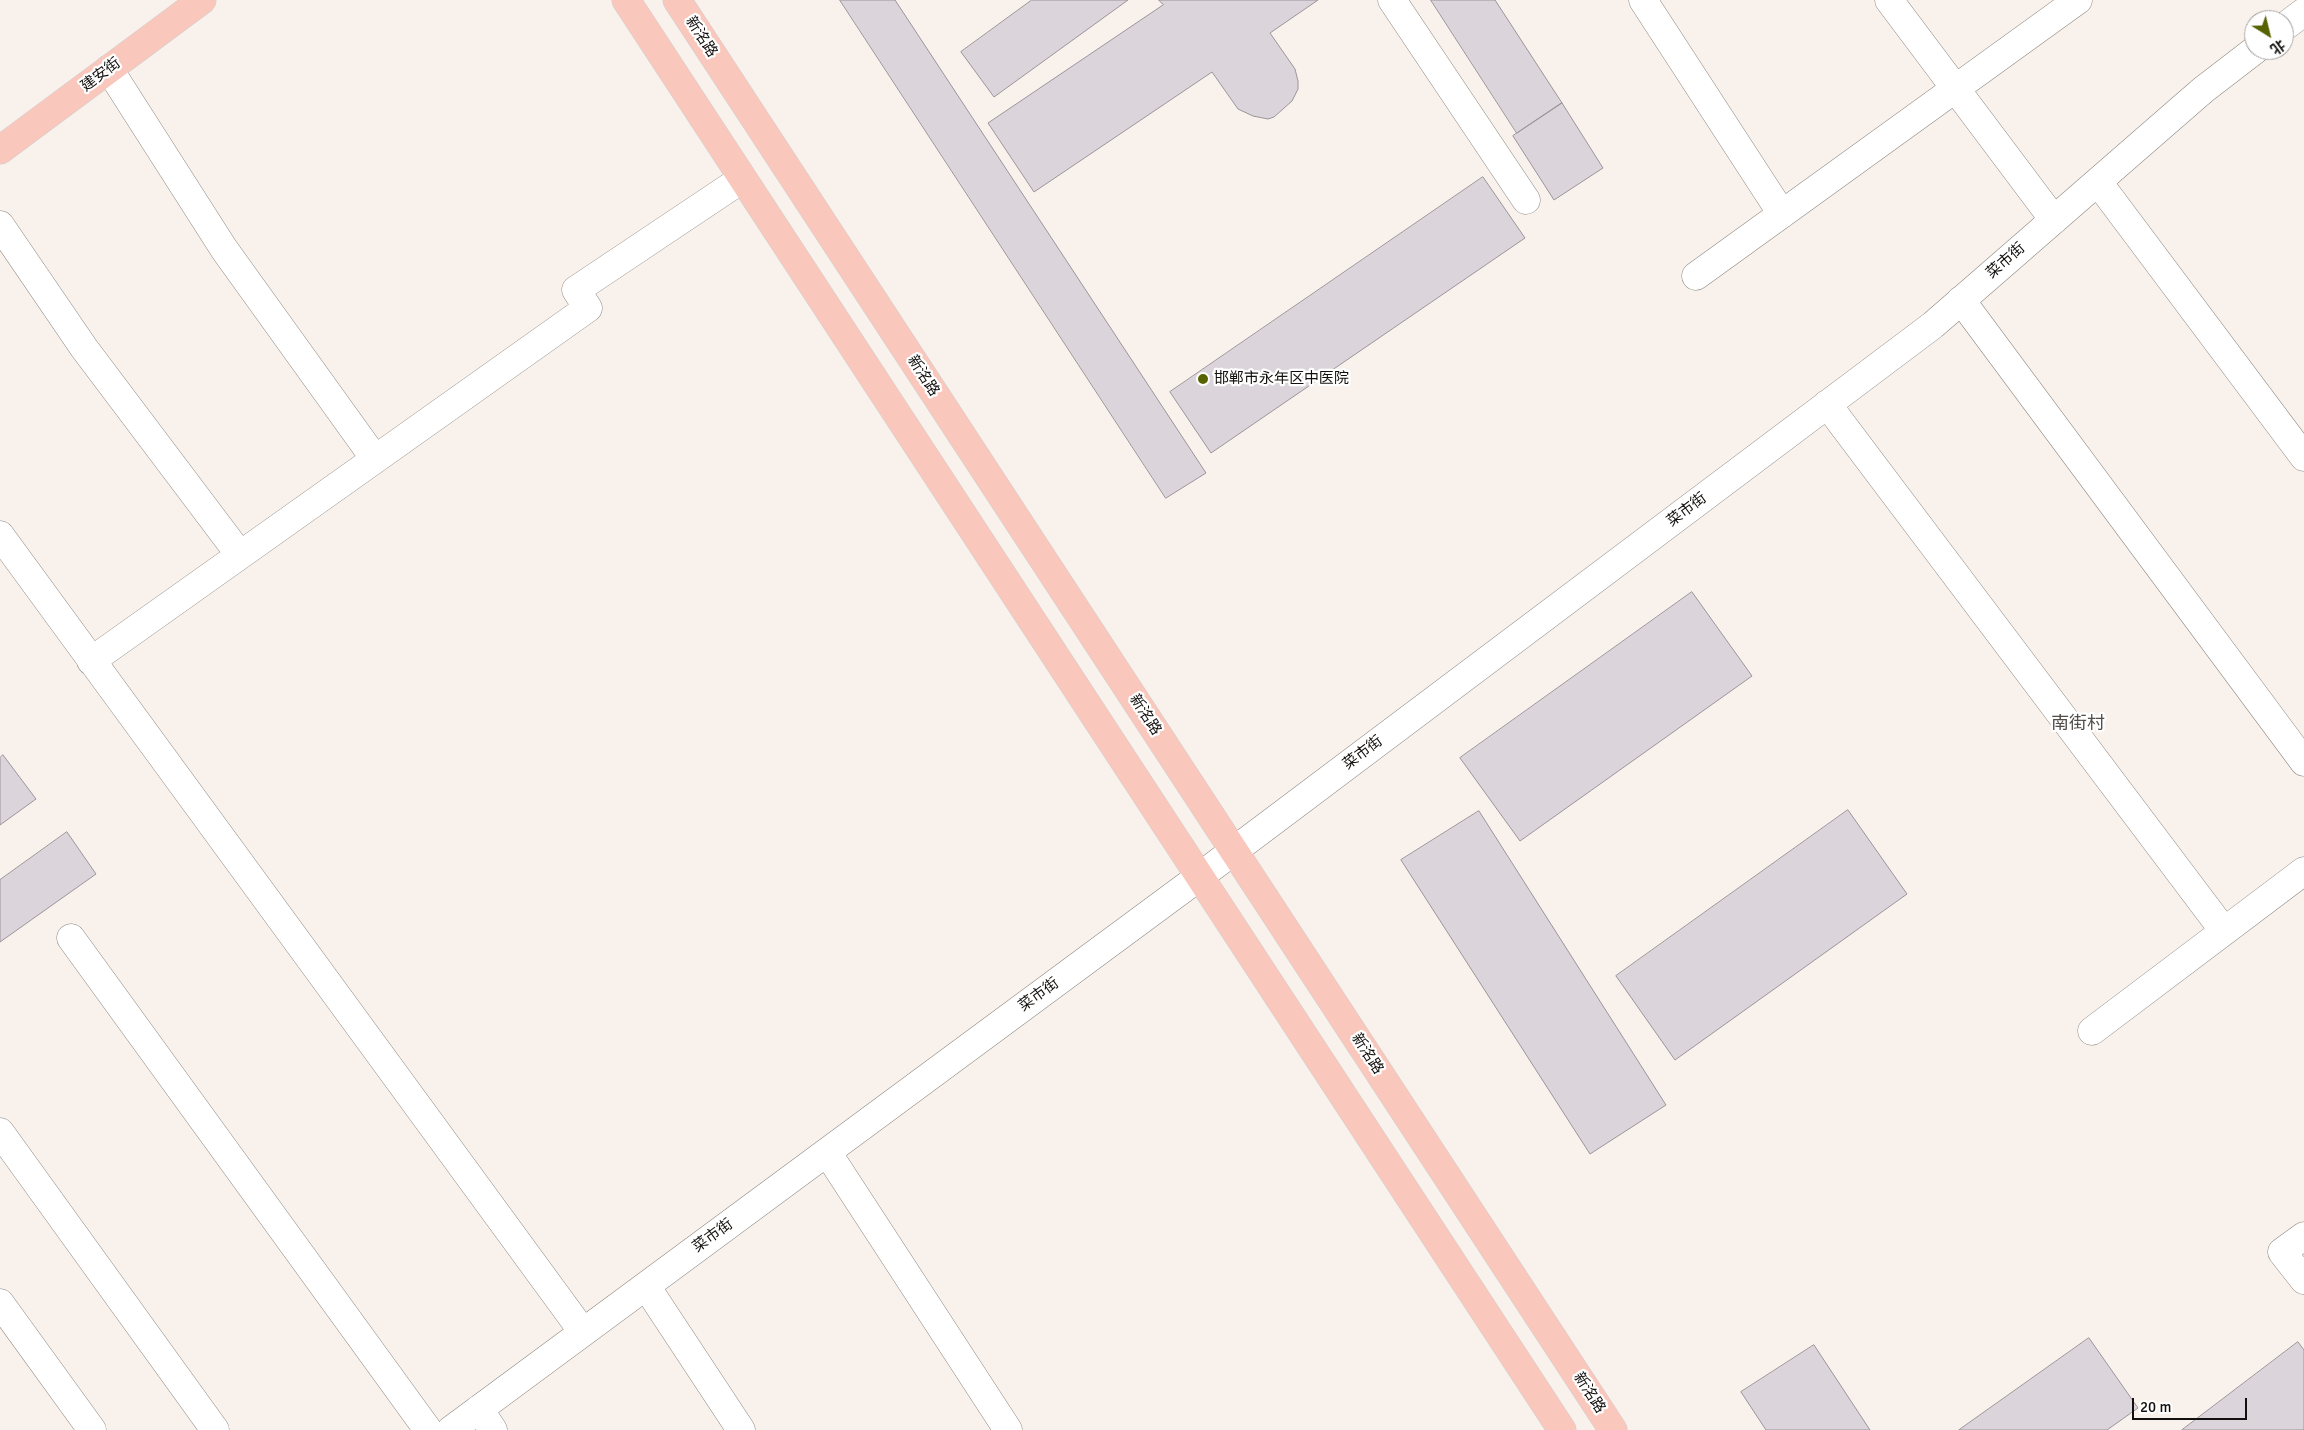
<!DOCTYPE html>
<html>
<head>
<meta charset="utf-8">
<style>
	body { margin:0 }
	#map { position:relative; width:2304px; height:1430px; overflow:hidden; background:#f9f2ec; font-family:Signika,"Noto Sans SC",sans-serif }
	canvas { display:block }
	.north { position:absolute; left:2244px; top:10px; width:50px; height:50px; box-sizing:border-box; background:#fff; border:1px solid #a09f9f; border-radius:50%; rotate:144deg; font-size:14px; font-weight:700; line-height:20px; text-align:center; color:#12100e }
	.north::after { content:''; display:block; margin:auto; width:18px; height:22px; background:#576200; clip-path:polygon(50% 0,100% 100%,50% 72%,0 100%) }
	.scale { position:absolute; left:2132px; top:1398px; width:115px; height:22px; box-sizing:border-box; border:2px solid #12100e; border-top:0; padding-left:6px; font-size:15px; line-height:18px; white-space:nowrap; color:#12100e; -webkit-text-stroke:4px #fff; paint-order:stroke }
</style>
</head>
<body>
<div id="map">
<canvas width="2304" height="1430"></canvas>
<div class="north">北</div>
<div class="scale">20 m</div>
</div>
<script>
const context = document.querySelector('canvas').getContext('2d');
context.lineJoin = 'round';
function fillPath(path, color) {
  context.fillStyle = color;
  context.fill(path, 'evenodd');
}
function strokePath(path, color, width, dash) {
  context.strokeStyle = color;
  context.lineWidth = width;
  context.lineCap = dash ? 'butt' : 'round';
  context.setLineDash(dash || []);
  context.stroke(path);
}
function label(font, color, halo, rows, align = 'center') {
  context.font = font + ' Signika,"Noto Sans SC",sans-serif';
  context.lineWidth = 4.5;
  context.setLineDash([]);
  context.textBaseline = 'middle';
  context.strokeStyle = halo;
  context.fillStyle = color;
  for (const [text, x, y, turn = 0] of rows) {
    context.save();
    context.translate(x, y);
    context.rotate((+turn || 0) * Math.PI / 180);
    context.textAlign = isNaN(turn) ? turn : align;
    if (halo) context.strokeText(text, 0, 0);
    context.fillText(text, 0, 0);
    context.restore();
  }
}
const building = new Path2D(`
	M 840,0 L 895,0 L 1206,473 L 1166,498 Z
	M 1032,0 L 1128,0 L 994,97 L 961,52 Z
	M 1159,0 L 1318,0 L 1270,33 L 1295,69 L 1298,81 L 1298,89 L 1292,101 L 1274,117 L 1268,119 L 1253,116 L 1238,109 L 1212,72 L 1034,192 L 988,123 L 1163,5 Z
	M 1431,0 L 1495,0 L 1562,103 L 1517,133 Z
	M 1562,103 L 1603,168 L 1554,200 L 1513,136 Z
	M 1483,177 L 1525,238 L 1211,453 L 1170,392 Z
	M 1692,592 L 1752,676 L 1520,841 L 1460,758 Z
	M 3,755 L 36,799 L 0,825 L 0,758 Z
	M 1848,810 L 1907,894 L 1675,1060 L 1616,976 Z
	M 1479,811 L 1666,1105 L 1590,1154 L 1401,860 Z
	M 67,832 L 96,874 L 0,942 L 0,880 Z
	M 2089,1338 L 2138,1408 L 2107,1430 L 1959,1430 Z
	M 2298,1342 L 2304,1350 L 2304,1430 L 2182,1430 Z
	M 1814,1345 L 1870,1430 L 1766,1430 L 1741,1392 Z`);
fillPath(building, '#dbd5db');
strokePath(building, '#9a949a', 1);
const minor = new Path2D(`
	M 1392,0 L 1526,200
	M 1643,0 L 1782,214
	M 1889,0 L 2054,220
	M 2284,27 L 2304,12
	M 109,69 L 224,249 L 375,459
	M 2098,182 L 2304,457
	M 0,225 L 84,348 L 240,555
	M 1696,276 L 2078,0
	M 1961,300 L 2304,762
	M 1827,404 L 2224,931
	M 0,535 L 583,1332
	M 91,661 L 588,308 L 576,290 L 742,179
	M 71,938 L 428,1430
	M 2092,1031 L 2304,871
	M 0,1132 L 215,1430
	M 827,1152 L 1008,1430
	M 2304,1236 L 2282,1252 L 2304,1280
	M 646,1286 L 741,1430
	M 0,1303 L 92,1430
	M 479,1409 L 493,1430
	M 451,1430 L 1199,877 L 1933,325 L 2203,90 L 2255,50`);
const major = new Path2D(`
	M 626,0 L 1562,1430
	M 677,0 L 1613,1430
	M 0,150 L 202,0`);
strokePath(minor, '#8e8883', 29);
strokePath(major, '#d0cfcf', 29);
strokePath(minor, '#fff', 28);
strokePath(major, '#f9c7bb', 28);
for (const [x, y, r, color] of [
	[1203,379,6,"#576200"]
]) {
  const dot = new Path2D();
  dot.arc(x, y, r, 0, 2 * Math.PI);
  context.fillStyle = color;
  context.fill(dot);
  strokePath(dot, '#fff', 2);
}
label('15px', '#12100e', '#fff', [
	["新洺路",701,37,57],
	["建安街",101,75,-37],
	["菜市街",2006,261,-41],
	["新洺路",923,376,57],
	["菜市街",1687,510,-37],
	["新洺路",1145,715,57],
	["菜市街",1363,753,-37],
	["菜市街",1039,995,-36],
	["新洺路",1367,1054,57],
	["菜市街",713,1236,-36],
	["新洺路",1589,1393,57]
]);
label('15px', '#12100e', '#fff', [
	["邯郸市永年区中医院",1214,379]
], 'left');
label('18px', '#544e4a', '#fff', [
	["南街村",2078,724]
]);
</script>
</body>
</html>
